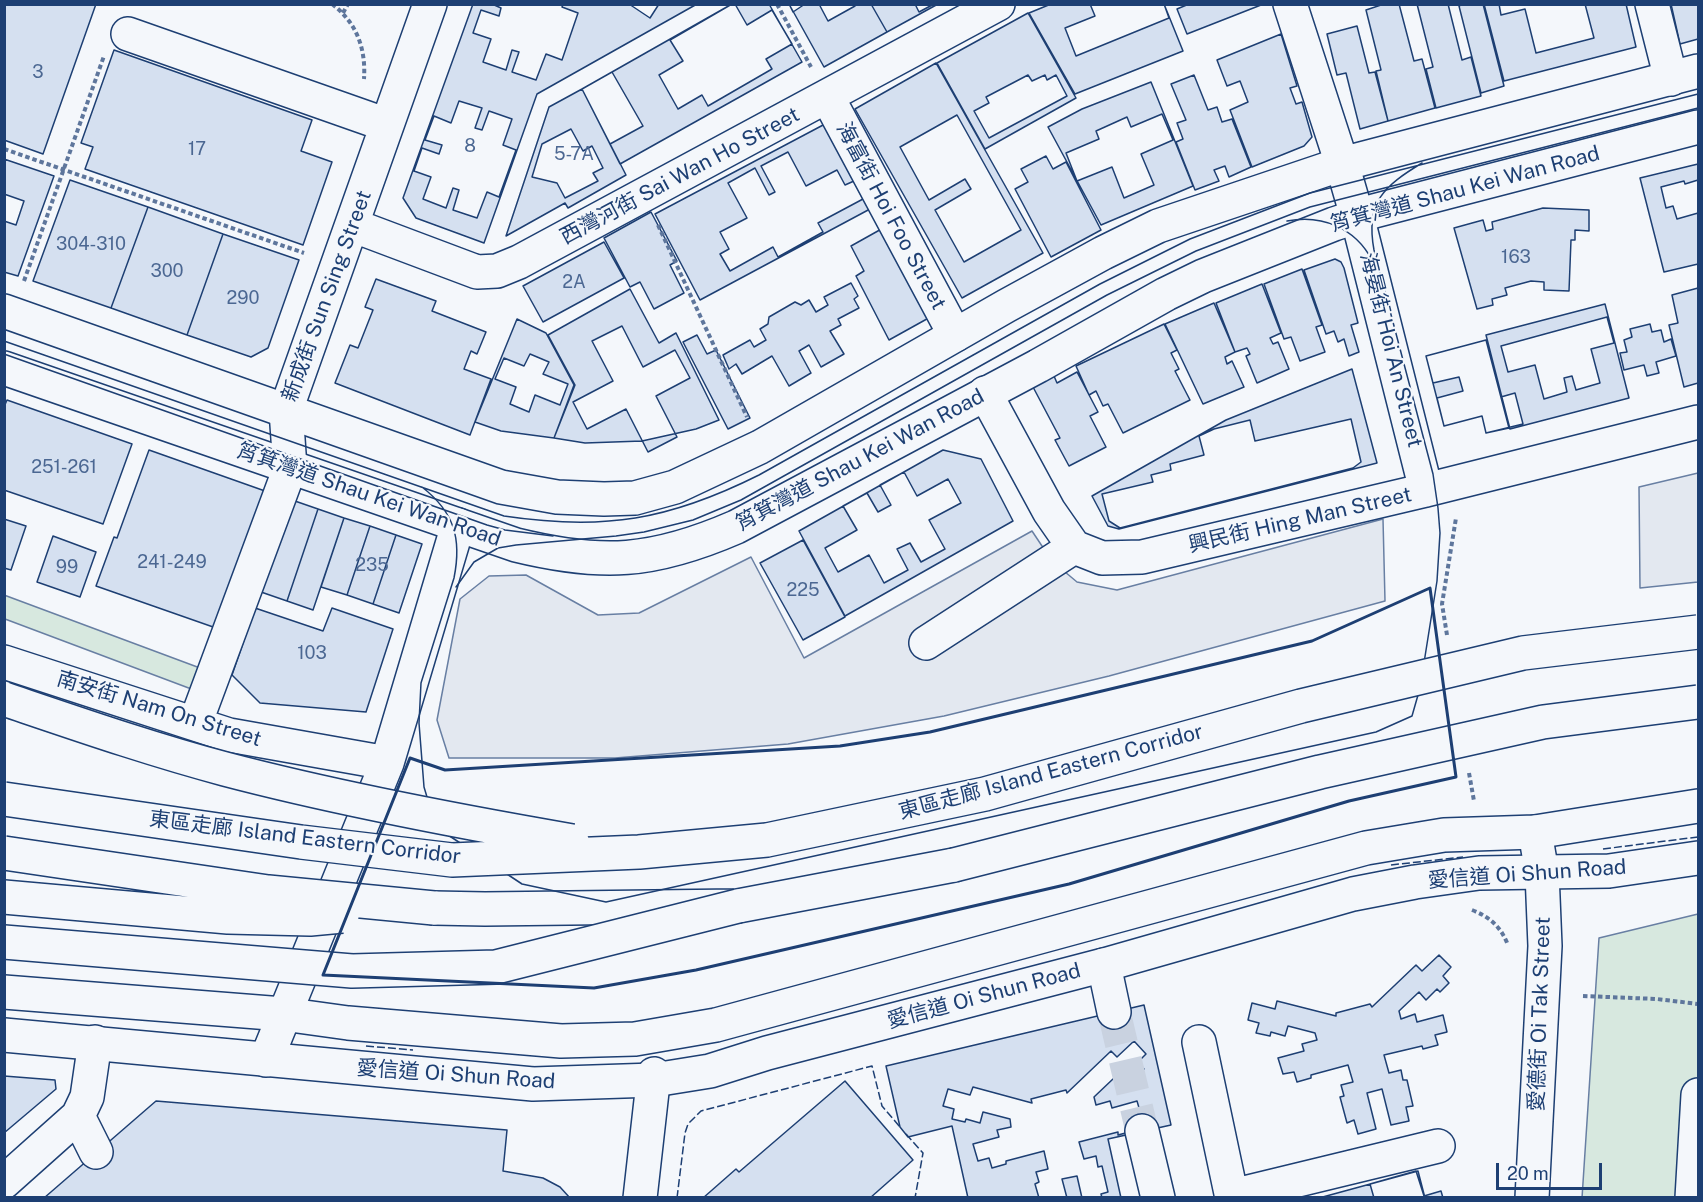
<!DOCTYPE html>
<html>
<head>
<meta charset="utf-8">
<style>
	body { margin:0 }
	#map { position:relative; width:1703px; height:1202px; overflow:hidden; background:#f4f7fb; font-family:"Public Sans",sans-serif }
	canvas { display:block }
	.frame { position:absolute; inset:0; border:6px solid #1d3f73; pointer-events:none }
	.scale { position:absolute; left:1496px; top:1163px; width:106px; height:27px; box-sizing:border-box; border:3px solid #1d3f73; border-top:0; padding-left:8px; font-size:18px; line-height:21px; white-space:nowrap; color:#1d3f73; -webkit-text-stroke:4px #f4f7fb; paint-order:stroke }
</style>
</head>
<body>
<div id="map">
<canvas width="1703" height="1202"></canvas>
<div class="frame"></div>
<div class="scale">20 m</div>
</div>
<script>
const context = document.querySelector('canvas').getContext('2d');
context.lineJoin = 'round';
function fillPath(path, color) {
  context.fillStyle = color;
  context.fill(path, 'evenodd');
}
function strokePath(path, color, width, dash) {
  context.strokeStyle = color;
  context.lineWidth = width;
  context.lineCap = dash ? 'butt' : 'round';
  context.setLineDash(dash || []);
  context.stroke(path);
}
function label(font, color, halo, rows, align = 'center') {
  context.font = font + ' "Public Sans","Noto Sans TC",sans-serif';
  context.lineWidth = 4.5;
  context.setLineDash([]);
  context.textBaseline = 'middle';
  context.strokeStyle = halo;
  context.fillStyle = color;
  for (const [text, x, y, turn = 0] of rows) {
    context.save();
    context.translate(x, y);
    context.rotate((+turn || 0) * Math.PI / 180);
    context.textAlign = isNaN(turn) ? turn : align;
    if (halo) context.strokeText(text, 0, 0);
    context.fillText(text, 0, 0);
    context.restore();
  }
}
const green = new Path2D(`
	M 4,595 L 200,668 L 194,690 L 5,619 Z
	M 1698,914 L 1698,1197 L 1582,1198 L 1599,938 Z`);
fillPath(green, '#d7e8df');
strokePath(green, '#687fa3', 1.5);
const parking = new Path2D(`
	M 1698,473 L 1698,582 L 1640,588 L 1639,487 Z
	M 1383,519 L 1385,601 L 1109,676 L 944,716 L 788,744 L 615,758 L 449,758 L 437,720 L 460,599 L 489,576 L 526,575 L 598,615 L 639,613 L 751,557 L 804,658 L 1032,531 L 1052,561 L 1077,582 L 1117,590 Z`);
fillPath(parking, '#e3e8f0');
strokePath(parking, '#687fa3', 1.5);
const building = new Path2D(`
	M 4,4 L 96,4 L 43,154 L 4,140 Z
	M 473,4 L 697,4 L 537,94 L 484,243 L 416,218 L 403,198 Z
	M 492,4 L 563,4 L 562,7 L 578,13 L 562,60 L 546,54 L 536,80 L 512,72 L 519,52 L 512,50 L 506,70 L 483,62 L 491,39 L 473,33 L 481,10 L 499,16 L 501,8 Z
	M 629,4 L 659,4 L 650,18 Z
	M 732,4 L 769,4 L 802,62 L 620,164 L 582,89 Z
	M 732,4 L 735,4 L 747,25 L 772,10 L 792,44 L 766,59 L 772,69 L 708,106 L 702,95 L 678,109 L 659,75 L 683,61 L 670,40 Z
	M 789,4 L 871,4 L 887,32 L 824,67 Z
	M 789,4 L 805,4 L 793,12 Z
	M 819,4 L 854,4 L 855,6 L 828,21 Z
	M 871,4 L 938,4 L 887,32 Z
	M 915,4 L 934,4 L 919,12 Z
	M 1051,4 L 1164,4 L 1183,51 L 1075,94 L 1029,13 Z
	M 1090,4 L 1164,4 L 1169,18 L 1076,56 L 1065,28 L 1095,16 Z
	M 1189,4 L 1261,4 L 1261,5 L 1187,34 L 1177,9 Z
	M 1384,4 L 1399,4 L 1414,61 L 1422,59 L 1435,108 L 1388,121 L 1376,71 L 1381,70 L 1366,10 Z
	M 1417,4 L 1448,4 L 1462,60 L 1471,57 L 1481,96 L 1436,108 L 1426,69 L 1433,67 Z
	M 1463,4 L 1483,4 L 1504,86 L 1481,93 L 1459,6 Z
	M 1484,4 L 1626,4 L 1636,47 L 1504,81 Z
	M 1499,4 L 1585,4 L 1594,38 L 1536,53 L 1525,9 L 1501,15 Z
	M 1671,4 L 1698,4 L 1698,39 L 1680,44 Z
	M 1028,13 L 1076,98 L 985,149 L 937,63 Z
	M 1357,26 L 1369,73 L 1375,72 L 1388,121 L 1360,129 L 1346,73 L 1337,75 L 1327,34 Z
	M 1281,34 L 1297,86 L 1290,88 L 1296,104 L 1302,102 L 1312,137 L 1304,146 L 1252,167 L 1230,110 L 1248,102 L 1240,81 L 1227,86 L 1217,60 Z
	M 114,50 L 312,120 L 301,151 L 332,162 L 303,245 L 85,169 L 93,147 L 81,143 Z
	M 936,63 L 1043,253 L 962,298 L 855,109 Z
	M 612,72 L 643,126 L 610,144 L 582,89 Z
	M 1028,75 L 1032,81 L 1045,75 L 1047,80 L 1056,75 L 1067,96 L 989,138 L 974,111 L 989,103 L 986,97 Z
	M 1194,75 L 1208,110 L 1217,107 L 1222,122 L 1232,119 L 1251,167 L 1229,177 L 1225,166 L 1214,170 L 1219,181 L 1195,190 L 1176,142 L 1183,139 L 1177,123 L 1186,120 L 1171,84 Z
	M 1151,82 L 1193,186 L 1101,225 L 1048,127 L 1082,109 Z
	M 582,89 L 626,175 L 568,208 L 565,203 L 506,236 L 549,107 Z
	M 459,101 L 482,108 L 475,128 L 482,130 L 489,111 L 512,119 L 503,145 L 516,150 L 499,197 L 487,192 L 477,218 L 453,210 L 459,190 L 453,188 L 446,208 L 423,199 L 431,177 L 414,171 L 422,148 L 439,154 L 442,145 L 425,140 L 434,116 L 451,123 Z
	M 1162,114 L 1173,140 L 1141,154 L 1154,185 L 1124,198 L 1112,167 L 1077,181 L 1066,153 L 1099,139 L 1096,131 L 1127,117 L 1131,127 Z
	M 957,115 L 1021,230 L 964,262 L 935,210 L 971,189 L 965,179 L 929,200 L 900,147 Z
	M 825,124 L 870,209 L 700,300 L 655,214 Z
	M 571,129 L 583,151 L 592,146 L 603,168 L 593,173 L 598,181 L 565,198 L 557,183 L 532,177 L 542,144 Z
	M 788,152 L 806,186 L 837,170 L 845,185 L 854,181 L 863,199 L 818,223 L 823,232 L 778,257 L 773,247 L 730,271 L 720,254 L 729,249 L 720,232 L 747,218 L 728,183 L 755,168 L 769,195 L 775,192 L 761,166 Z
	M 1046,156 L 1053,169 L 1066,162 L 1101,230 L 1051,257 L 1015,189 L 1028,182 L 1021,169 Z
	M 4,159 L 54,176 L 18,276 L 4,272 Z
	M 1698,164 L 1698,264 L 1664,272 L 1640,178 Z
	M 70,180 L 148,207 L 111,308 L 33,281 Z
	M 1698,180 L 1698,213 L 1677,219 L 1673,206 L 1666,208 L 1661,187 L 1684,181 L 1685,184 Z
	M 4,194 L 24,201 L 16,225 L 4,221 Z
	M 148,207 L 223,234 L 187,335 L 111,308 Z
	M 1543,208 L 1589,210 L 1589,231 L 1575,230 L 1575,240 L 1571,240 L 1569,291 L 1544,290 L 1544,282 L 1531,281 L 1505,288 L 1507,295 L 1492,299 L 1493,305 L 1477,309 L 1454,228 L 1483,220 L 1486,231 L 1493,229 L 1492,222 Z
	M 651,212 L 677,261 L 670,265 L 684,293 L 654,309 L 640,282 L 630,287 L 604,238 Z
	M 885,227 L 934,315 L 889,340 L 856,276 L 864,271 L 851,246 Z
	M 223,234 L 299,260 L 268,348 L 251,357 L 187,335 Z
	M 604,242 L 624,278 L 543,322 L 523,286 Z
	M 1335,259 L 1341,262 L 1344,268 L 1358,323 L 1351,325 L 1359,352 L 1349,356 L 1344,339 L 1338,342 L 1334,331 L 1326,334 L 1304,270 Z
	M 1302,269 L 1322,325 L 1316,327 L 1325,352 L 1300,361 L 1291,337 L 1284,339 L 1264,284 Z
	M 376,279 L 436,301 L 432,311 L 486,332 L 477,354 L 471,351 L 464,369 L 491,379 L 470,435 L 335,383 L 350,345 L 358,348 L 373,310 L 365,307 Z
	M 851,283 L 858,296 L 854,299 L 859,308 L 838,319 L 841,325 L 830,331 L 844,354 L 821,367 L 809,345 L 799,351 L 811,373 L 789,386 L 772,356 L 742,374 L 736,364 L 729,369 L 723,355 L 750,340 L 754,347 L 766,340 L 760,329 L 768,324 L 769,317 L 795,302 L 801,305 L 809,300 L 816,312 L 828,305 L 824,297 Z
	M 1262,284 L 1281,333 L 1270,338 L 1273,344 L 1278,342 L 1289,369 L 1257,383 L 1246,356 L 1250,354 L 1247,348 L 1235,352 L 1216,303 Z
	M 1698,288 L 1698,383 L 1684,387 L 1669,325 L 1678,323 L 1672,295 Z
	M 630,289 L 659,343 L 676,333 L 719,420 L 696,429 L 642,441 L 585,443 L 554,438 L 575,385 L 548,335 Z
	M 1214,303 L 1235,352 L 1225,357 L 1227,364 L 1232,361 L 1244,387 L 1203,404 L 1165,324 Z
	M 1605,304 L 1629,398 L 1510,429 L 1486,335 Z
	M 1607,317 L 1614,343 L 1591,349 L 1600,383 L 1576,390 L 1572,376 L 1564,378 L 1567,392 L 1544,399 L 1535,365 L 1508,372 L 1501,346 Z
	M 517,319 L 546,333 L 574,385 L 554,438 L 501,431 L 475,422 Z
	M 1164,324 L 1177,350 L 1171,353 L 1179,369 L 1175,371 L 1190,400 L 1123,433 L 1108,404 L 1103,406 L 1096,391 L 1089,395 L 1076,366 Z
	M 1650,324 L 1652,332 L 1661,330 L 1664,342 L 1671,339 L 1676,356 L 1656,362 L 1659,373 L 1647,376 L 1644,365 L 1624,370 L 1620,353 L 1627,352 L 1624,340 L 1632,337 L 1630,329 Z
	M 622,326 L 643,367 L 675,350 L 690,378 L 656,396 L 677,437 L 648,452 L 626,409 L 587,429 L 573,402 L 613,381 L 592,341 Z
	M 697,335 L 707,354 L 716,350 L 750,418 L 728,429 L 683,342 Z
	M 1486,340 L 1501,397 L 1515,393 L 1523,424 L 1486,433 L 1482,416 L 1444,426 L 1437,398 L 1463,391 L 1459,377 L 1433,383 L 1426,356 Z
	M 1486,340 L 1509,428 L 1486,433 L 1482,416 L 1444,426 L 1426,356 Z
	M 530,354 L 549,362 L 543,374 L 568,384 L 560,405 L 535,395 L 529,412 L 510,404 L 516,387 L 495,379 L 504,358 L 524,366 Z
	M 1352,369 L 1377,463 L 1119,529 L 1108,526 L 1092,496 L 1226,420 Z
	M 1077,372 L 1098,412 L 1090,416 L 1106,447 L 1069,466 L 1055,440 L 1060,438 L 1033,387 L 1054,376 L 1057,383 Z
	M 7,400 L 132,444 L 103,524 L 4,490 L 4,407 Z
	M 1351,419 L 1361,462 L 1353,468 L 1120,528 L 1109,521 L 1102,494 L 1153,482 L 1151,475 L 1171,470 L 1170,464 L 1204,455 L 1199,436 L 1214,429 L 1250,420 L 1255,441 Z
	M 149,450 L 265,491 L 216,628 L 96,586 L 114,537 L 117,538 Z
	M 943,450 L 981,459 L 1013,521 L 845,616 L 799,531 Z
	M 904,472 L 917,496 L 948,479 L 961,503 L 929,520 L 945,549 L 921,562 L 910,543 L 897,549 L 908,570 L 884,583 L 869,555 L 838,572 L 825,548 L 857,530 L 843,506 L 867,493 L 878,512 L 891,505 L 880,485 Z
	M 292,500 L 318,509 L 287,601 L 261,592 Z
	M 318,509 L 344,518 L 313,610 L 287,601 Z
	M 344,518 L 370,526 L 347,595 L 321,587 Z
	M 4,519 L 26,526 L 11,570 L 4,568 Z
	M 370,526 L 396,535 L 373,604 L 347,595 Z
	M 396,535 L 422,544 L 399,613 L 373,604 Z
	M 53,536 L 96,552 L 80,597 L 37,582 Z
	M 803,540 L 845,617 L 803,640 L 760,563 Z
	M 255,608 L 323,631 L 332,608 L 393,629 L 366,712 L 260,703 L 232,675 Z
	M 1439,955 L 1451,967 L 1443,976 L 1449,983 L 1440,992 L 1437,989 L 1426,1000 L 1419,992 L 1399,1011 L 1401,1019 L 1415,1014 L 1417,1022 L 1443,1015 L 1447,1032 L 1435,1035 L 1438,1045 L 1423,1049 L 1422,1046 L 1384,1055 L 1389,1073 L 1401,1070 L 1403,1080 L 1407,1080 L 1413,1106 L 1406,1107 L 1409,1121 L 1391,1125 L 1382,1089 L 1367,1093 L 1376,1129 L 1358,1134 L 1354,1120 L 1347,1123 L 1340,1097 L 1344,1096 L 1341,1085 L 1353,1082 L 1348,1065 L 1311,1075 L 1311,1078 L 1297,1082 L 1294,1072 L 1283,1074 L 1278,1058 L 1304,1051 L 1302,1044 L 1317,1040 L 1315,1033 L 1288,1026 L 1285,1036 L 1271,1032 L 1270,1036 L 1256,1033 L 1259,1023 L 1248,1020 L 1252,1003 L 1275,1009 L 1277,1001 L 1336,1016 L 1336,1013 L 1370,1004 L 1372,1007 L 1416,965 L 1422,971 Z
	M 1144,1005 L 1171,1125 L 1108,1139 L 1121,1198 L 968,1198 L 952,1126 L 908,1137 L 900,1127 L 886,1066 Z
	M 1134,1041 L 1146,1054 L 1138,1062 L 1144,1069 L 1135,1079 L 1132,1075 L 1121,1086 L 1114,1078 L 1094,1097 L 1096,1105 L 1110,1101 L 1112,1108 L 1137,1101 L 1142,1118 L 1133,1131 L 1118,1135 L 1118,1132 L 1079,1142 L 1084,1159 L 1096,1156 L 1098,1167 L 1102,1166 L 1108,1192 L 1101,1194 L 1102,1198 L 1082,1198 L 1077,1176 L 1062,1179 L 1067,1198 L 1039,1198 L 1035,1184 L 1039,1182 L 1036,1172 L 1048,1169 L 1044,1151 L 1006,1161 L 1006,1164 L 992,1168 L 989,1158 L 978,1161 L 973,1144 L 999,1137 L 997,1130 L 1011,1127 L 1010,1119 L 983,1112 L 980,1123 L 966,1119 L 965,1122 L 952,1119 L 954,1109 L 943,1106 L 948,1089 L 970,1095 L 973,1087 L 1032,1103 L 1031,1099 L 1066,1090 L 1067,1093 L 1111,1051 L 1117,1057 Z
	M 4,1076 L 55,1080 L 56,1089 L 4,1133 Z
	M 845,1081 L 913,1160 L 870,1198 L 703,1198 L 736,1169 L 739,1172 Z
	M 156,1101 L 507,1130 L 503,1171 L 543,1178 L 560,1187 L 570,1198 L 44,1198 Z
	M 1416,1171 L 1424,1196 L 1441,1191 L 1443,1198 L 1374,1198 L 1370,1184 Z
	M 1418,1171 L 1425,1198 L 1319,1198 Z`);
fillPath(building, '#d5e0f0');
strokePath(building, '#1d3f73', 1.5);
strokePath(new Path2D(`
	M 1114,1012 L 1142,1131`), '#c9d2e0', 33, [33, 16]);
const minor = new Path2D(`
	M 1290,4 L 1342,164 L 1357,216 L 1426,490
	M 1652,4 L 1671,79
	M 128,34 L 387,125
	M 827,96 L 955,335
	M 352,225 L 477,272 L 497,271 L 519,262 L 998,4
	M 985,393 L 1049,511 L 1074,547 L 1102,558 L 1142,557 L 1426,490 L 1698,422
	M 926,643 L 1074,547
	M 4,662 L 229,735 L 387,763
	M 195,724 L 290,468 L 286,410 L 430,4
	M 1104,965 L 1114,1012
	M 1199,1042 L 1232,1198
	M 266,1060 L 387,763 L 458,525
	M 78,1116 L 96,1152
	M 1142,1131 L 1158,1198
	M 4,1182 L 78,1116 L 87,1097 L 95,1042
	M 1232,1196 L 1438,1146
	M 640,1198 L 654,1074
	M 1532,1198 L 1545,946 L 1542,873 L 1535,832
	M 1692,1198 L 1698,1095`);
const major = new Path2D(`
	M 4,311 L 501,487 L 557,497 L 604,499 L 635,498 L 675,487 L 760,447 L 1006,306 L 1103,253 L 1158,226 L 1342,164 L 1698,71
	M 4,368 L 516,545 C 602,566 653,563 736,527 L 1038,366 L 1166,294 L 1203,276 L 1334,224 L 1374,211 L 1698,127
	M 4,992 L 283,1014 L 348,1023 L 561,1041 L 635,1039 L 716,1025 L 1366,848 L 1444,835 L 1535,832 L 1698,806
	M 4,1035 L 533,1084 L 654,1080 L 710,1071 L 767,1053 L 1104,965 L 1353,894 L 1415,882 L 1479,873 L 1609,871 L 1698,858`);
const highway = new Path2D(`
	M 434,908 L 485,909 L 738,906 L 954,865`);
strokePath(minor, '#1d3f73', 36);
strokePath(major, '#1d3f73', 36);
strokePath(highway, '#1d3f73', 36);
strokePath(new Path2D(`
	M 332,4 C 357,23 366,49 364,79
	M 777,4 L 811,67
	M 343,13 L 348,4
	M 4,149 L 304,253
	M 658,225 L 747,417
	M 24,281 L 104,56
	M 1447,635 L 1442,604 L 1456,518
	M 1469,773 L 1474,801
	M 1472,910 C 1490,917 1501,927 1508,945
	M 1583,996 L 1657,999 L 1698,1004`), '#5e769c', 4, [4.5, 3]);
strokePath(minor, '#f4f7fb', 33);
strokePath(major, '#f4f7fb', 33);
strokePath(highway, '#f4f7fb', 33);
strokePath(new Path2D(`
	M 1287,221 C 1322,214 1355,228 1372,260
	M 4,341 L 504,516 C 604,531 669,520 759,475 L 1100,284 L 1190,239 L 1310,193 L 1698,94
	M 4,354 L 487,525 L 505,530 L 553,536
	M 422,487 C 454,512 462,538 454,578 L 421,683 L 419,723 L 424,787 L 436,827 L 522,884 L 606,902 L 1376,732 L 1412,716 L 1420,688 L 1437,581 L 1440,533 L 1438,508 L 1433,474 L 1374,250 C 1365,202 1384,186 1422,163
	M 456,587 L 474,562 L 498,548 L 516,545 L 616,536 L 644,532 L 693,520 L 741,500 L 1107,295 L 1196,251 L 1310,207 L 1698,108`), '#1d3f73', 1.5);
const highwayBridge = new Path2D(`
	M 4,699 C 78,724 150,749 225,769 C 339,799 456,821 572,841
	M 4,799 L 301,842 L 452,860 L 639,852 L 767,840 L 985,794 L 1301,706 L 1523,653 L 1698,632
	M 4,853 L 268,892 L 434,908
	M 954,865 L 1320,772 L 1543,722 L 1698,702
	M 4,897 L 228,917 L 310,919 L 342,916
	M 4,942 L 352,971 L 496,967 L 738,906`);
strokePath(highwayBridge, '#1d3f73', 36, []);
strokePath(highwayBridge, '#f4f7fb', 33);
strokePath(new Path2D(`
	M 1603,849 L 1698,837
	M 1391,865 L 1463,857
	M 366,1046 L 413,1050
	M 906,1134 L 923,1153 L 915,1198
	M 677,1198 L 685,1133 L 688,1124 L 701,1111 L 872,1066 L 882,1106 L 900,1127`), '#1d3f73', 1.5, [8, 3]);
strokePath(new Path2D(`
	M 1430,588 L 1456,777 L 1349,801 L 1069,884 L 696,970 L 594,988 L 323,975 L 410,758 L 445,770 L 840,746 L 930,732 L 1312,641 Z`), '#1d3f73', 3);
label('18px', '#4b6792', null, [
	["3",38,72],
	["8",470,146],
	["17",197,149],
	["5-7A",574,154],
	["304-310",91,244],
	["163",1516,257],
	["300",167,271],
	["2A",574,282],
	["290",243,298],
	["251-261",64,467],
	["241-249",172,562],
	["235",372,565],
	["99",67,567],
	["225",803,590],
	["103",312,653]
]);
label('21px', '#1d3f73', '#f4f7fb', [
	["西灣河街 Sai Wan Ho Street",680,176,-28],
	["筲箕灣道 Shau Kei Wan Road",1465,189,-15],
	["海富街 Hoi Foo Street",891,216,62],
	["新成街 Sun Sing Street",327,296,-70],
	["海晏街 Hoi An Street",1391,350,76],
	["筲箕灣道 Shau Kei Wan Road",860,460,-28],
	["筲箕灣道 Shau Kei Wan Road",369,495,19],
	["興民街 Hing Man Street",1300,520,-13],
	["南安街 Nam On Street",159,709,17],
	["東區走廊 Island Eastern Corridor",1051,772,-15],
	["東區走廊 Island Eastern Corridor",305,838,7],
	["愛信道 Oi Shun Road",1527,874,-4],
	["愛信道 Oi Shun Road",984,996,-15],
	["愛德街 Oi Tak Street",1540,1014,-88],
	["愛信道 Oi Shun Road",456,1075,4]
]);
</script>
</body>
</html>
